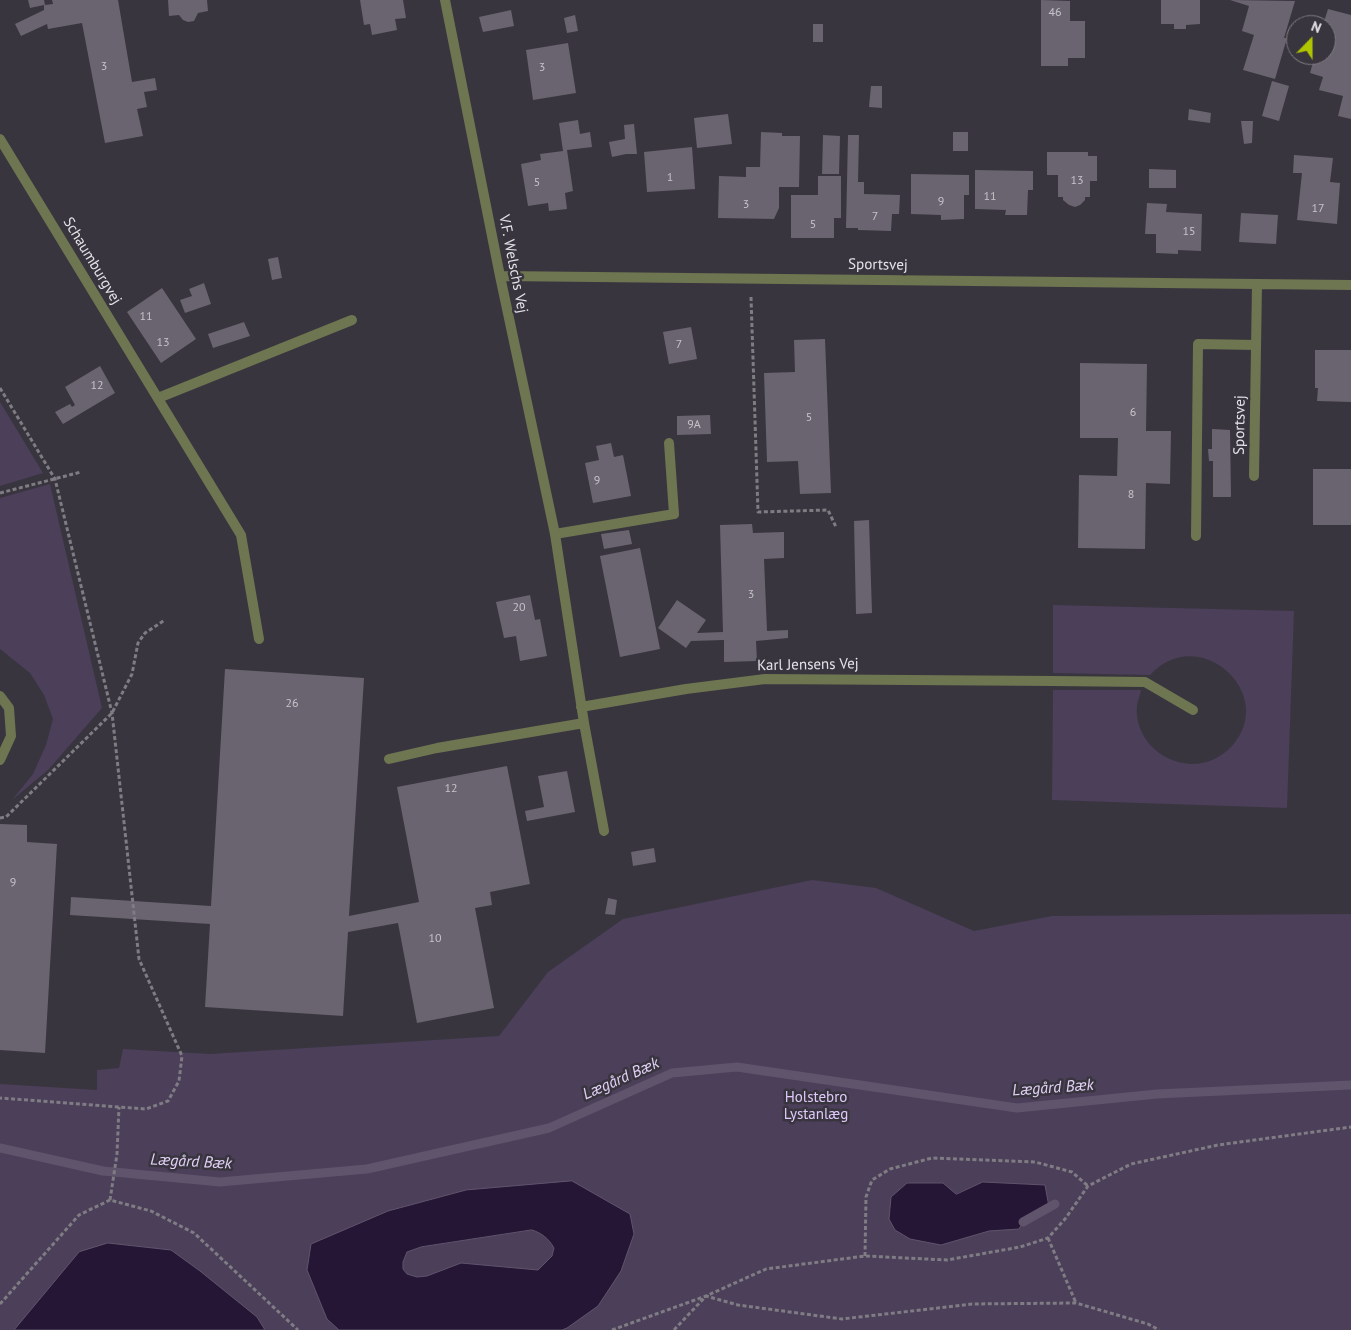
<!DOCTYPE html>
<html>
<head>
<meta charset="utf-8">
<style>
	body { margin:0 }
	#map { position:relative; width:1351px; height:1330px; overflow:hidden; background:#39353e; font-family:"PT Sans",sans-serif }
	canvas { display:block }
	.north { position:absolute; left:1286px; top:15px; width:50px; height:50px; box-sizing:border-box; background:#39353e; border:1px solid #7e7b82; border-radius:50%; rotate:22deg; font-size:14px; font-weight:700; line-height:20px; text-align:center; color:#e5e3e9 }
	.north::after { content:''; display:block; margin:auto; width:18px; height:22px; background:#b0c500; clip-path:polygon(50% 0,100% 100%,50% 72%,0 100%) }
</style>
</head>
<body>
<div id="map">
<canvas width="1351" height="1330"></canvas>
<div class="north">N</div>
</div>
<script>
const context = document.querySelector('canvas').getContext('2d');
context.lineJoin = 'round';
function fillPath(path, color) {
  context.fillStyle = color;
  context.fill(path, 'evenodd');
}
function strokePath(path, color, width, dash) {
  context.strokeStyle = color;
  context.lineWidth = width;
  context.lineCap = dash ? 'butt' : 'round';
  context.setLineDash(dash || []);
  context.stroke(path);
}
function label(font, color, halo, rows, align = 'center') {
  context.font = font + ' "PT Sans",sans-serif';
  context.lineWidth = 5;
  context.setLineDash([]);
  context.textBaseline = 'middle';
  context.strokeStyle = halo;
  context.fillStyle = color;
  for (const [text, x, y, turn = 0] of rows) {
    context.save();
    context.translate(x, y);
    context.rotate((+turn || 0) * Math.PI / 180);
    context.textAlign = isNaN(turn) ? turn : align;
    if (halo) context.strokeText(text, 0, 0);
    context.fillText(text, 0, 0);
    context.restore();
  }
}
fillPath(new Path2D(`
	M 0,402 L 43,473 L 0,486 Z
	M 50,484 L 102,708 L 48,770 L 12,800 L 33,774 L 46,745 L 53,719 L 44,695 L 30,673 L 0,649 L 0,498 Z
	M 1053,605 L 1294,611 L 1287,808 L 1052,800 L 1053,690 L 1141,690 C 1140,695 1138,700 1137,705 C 1134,737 1160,762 1190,764 C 1205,765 1220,758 1231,747 C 1280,695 1199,621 1150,675 L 1053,673 Z
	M 812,880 L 876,888 L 974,931 L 1052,916 L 1351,914 L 1351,1330 L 0,1330 L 0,1084 L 97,1090 L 97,1070 L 119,1068 L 123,1049 L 210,1054 L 499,1036 L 548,972 L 623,919 Z`), '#4b3f5a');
const water = new Path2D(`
	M 572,1181 L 630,1214 L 634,1234 L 621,1271 L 598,1306 L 567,1328 L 562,1330 L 339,1330 L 327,1319 L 307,1270 L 311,1244 L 388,1211 L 466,1190 ZM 532,1230 C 542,1233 549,1239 554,1248 L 552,1256 L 538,1270 L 461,1263 L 427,1276 L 417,1277 L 407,1274 L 403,1269 L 403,1262 L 407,1252 L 421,1247 Z
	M 983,1182 L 1045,1185 L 1049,1207 L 1023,1222 L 1019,1229 L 989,1231 L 941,1245 L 910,1239 L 895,1230 L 889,1219 L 891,1197 L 907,1183 L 943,1183 L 956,1194 Z
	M 108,1243 L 171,1250 L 200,1271 L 257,1317 L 265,1330 L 14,1330 L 79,1252 Z`);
fillPath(water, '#261636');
strokePath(water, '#5f546c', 1);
strokePath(new Path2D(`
	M 0,1148 L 103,1171 L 220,1182 L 367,1169 L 549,1128 L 672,1073 L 737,1067 L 1017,1108 L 1157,1094 L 1351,1085
	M 1023,1222 L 1055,1204`), '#5f546c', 9);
fillPath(new Path2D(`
	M 28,0 L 44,0 L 45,5 L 53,4 L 52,0 L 118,0 L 132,82 L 155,78 L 157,90 L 144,92 L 147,107 L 137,109 L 143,136 L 105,143 L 82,23 L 48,29 L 47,24 L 21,36 L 15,24 L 44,10 L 44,5 L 30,8 Z
	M 168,0 L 207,0 L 208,11 L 198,13 L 194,21 L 188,22 L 183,20 L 179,15 L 169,16 Z
	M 360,0 L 403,0 L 406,18 L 395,19 L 397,30 L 372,35 L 370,24 L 364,25 Z
	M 1041,0 L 1070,1 L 1070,21 L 1085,21 L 1085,58 L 1068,58 L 1068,66 L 1041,66 Z
	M 1161,0 L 1200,0 L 1200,24 L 1186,25 L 1186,29 L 1174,29 L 1174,24 L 1161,24 Z
	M 1230,0 L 1295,1 L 1284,38 L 1287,38 L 1275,79 L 1243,70 L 1254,35 L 1242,31 L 1249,6 Z
	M 1328,9 L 1351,15 L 1351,119 L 1338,116 L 1343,96 L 1319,90 L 1323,77 L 1310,73 L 1315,55 L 1326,55 L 1326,25 L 1323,25 Z
	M 511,10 L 514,26 L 483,32 L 479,17 Z
	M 575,15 L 578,31 L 567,33 L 564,18 Z
	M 813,24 L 823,24 L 823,42 L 813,42 Z
	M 568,43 L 576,93 L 533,100 L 526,50 Z
	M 1272,81 L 1289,86 L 1279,121 L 1262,116 Z
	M 871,86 L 882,86 L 882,108 L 869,107 Z
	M 1189,109 L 1211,113 L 1210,123 L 1188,120 Z
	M 728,114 L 732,144 L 697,148 L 694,118 Z
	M 578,120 L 580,134 L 590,132 L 592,147 L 567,150 L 573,191 L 565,193 L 567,209 L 549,211 L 548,203 L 528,206 L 521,164 L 541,160 L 540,154 L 563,151 L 559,123 Z
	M 1241,121 L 1253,121 L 1252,143 L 1244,144 Z
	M 634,124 L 637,154 L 626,154 L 612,157 L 609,142 L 625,139 L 624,125 Z
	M 761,132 L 782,133 L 782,136 L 800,136 L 799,187 L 779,187 L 779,208 L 774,219 L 718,218 L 719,176 L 746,177 L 746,167 L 760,167 Z
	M 953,132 L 968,132 L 968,151 L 953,151 Z
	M 823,135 L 840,136 L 839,174 L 822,174 Z
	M 848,135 L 859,135 L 858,182 L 864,182 L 864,194 L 900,195 L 899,214 L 892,214 L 891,231 L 858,230 L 858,228 L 846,228 Z
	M 692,147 L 695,189 L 647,192 L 644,152 Z
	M 1047,152 L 1088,152 L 1088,156 L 1097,156 L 1097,181 L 1090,181 L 1090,197 L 1085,197 L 1085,200 L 1080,205 L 1075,207 L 1069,205 L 1063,200 L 1063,197 L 1058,197 L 1058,175 L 1047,175 Z
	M 1294,155 L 1333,158 L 1330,182 L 1340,183 L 1337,224 L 1297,220 L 1302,173 L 1293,173 Z
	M 1149,169 L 1176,170 L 1176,188 L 1149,188 Z
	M 975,170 L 1033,171 L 1033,190 L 1028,190 L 1027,215 L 1005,215 L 1006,210 L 975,209 Z
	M 911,174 L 969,175 L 969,195 L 964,195 L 964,219 L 941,220 L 941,215 L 911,214 Z
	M 818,176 L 841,176 L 841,218 L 834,218 L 834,238 L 791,238 L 791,195 L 818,195 Z
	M 1147,203 L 1167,204 L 1166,212 L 1202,214 L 1201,251 L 1178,250 L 1178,254 L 1156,253 L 1156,234 L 1145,234 Z
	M 1241,213 L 1278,215 L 1276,244 L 1239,242 Z
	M 278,257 L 282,278 L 272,280 L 268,259 Z
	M 204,283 L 211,304 L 185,313 L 180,300 L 192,296 L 189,289 Z
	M 162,288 L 196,339 L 161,363 L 127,312 Z
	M 244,322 L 250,336 L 213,348 L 208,334 Z
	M 691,327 L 697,359 L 669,364 L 663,332 Z
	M 825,339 L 831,493 L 800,494 L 798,461 L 767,462 L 764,373 L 795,372 L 794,340 Z
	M 1315,350 L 1351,350 L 1351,402 L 1317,401 L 1318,388 L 1315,388 Z
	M 1080,363 L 1147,364 L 1146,431 L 1171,431 L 1170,484 L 1146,483 L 1145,549 L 1078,548 L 1079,475 L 1117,476 L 1118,438 L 1080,438 Z
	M 100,366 L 115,393 L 63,424 L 55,412 L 70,404 L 72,407 L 75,405 L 65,387 Z
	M 710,415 L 711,434 L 677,435 L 677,416 Z
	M 1212,429 L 1230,430 L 1231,497 L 1213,497 L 1213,461 L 1209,461 L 1208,449 L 1212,449 Z
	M 611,443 L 614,457 L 623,455 L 631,496 L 593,503 L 585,463 L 599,460 L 596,446 Z
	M 1313,469 L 1351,469 L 1351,525 L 1313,525 Z
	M 869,520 L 872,613 L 856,614 L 854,521 Z
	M 752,524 L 753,533 L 784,532 L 784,558 L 764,559 L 767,631 L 788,630 L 788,638 L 756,641 L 757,661 L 724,662 L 724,640 L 691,641 L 686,648 L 658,628 L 677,600 L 706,620 L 697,633 L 723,632 L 720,525 Z
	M 629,530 L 632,544 L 604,549 L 601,534 Z
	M 640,548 L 660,649 L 620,657 L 600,556 Z
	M 530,595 L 535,620 L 540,619 L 547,656 L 520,661 L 516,636 L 504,638 L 496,602 Z
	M 225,669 L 364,678 L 349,916 L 419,902 L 397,787 L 507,766 L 530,884 L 490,892 L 492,905 L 475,908 L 494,1008 L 417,1023 L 398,923 L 348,932 L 343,1016 L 205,1007 L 210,924 L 70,915 L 71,897 L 211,906 Z
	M 567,771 L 575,812 L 527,821 L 525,811 L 544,807 L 538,776 Z
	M 0,824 L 27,825 L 27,842 L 57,844 L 45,1053 L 0,1050 Z
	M 654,848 L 656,862 L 633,866 L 631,852 Z
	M 608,898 L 617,900 L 615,915 L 605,914 Z`), '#69646f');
strokePath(new Path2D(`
	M 751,297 L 758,512 L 828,510 L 836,527
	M 0,388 L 55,479 L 112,713 L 139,959 L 182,1056 L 179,1081 L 168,1101 L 146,1109 L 0,1098
	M 0,493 L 81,472
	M 0,818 L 6,817 L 112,713 L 132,674 L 138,643 L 145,633 L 165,620
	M 110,1200 L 117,1154 L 119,1107
	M 1048,1238 L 1076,1303
	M 865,1256 L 866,1197 L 872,1180 L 890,1169 L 932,1158 L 1035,1162 L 1072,1172 L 1088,1186
	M 0,1304 L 79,1215 L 110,1200 L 151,1211 L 194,1233 L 298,1330
	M 612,1330 L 706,1296 L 766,1269 L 865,1256 L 947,1260 L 1020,1247 L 1048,1238 L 1065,1219 L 1088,1186 L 1131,1164 L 1218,1145 L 1351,1127
	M 674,1330 L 706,1296 L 738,1305 L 842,1319 L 972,1304 L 1076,1303 L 1148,1324 L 1159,1330`), '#7f7c83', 3, [4, 2.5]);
strokePath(new Path2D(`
	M 158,398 L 352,320
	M 555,534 L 674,514 L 669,443
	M 1196,536 L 1198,344 L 1256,345
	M 1053,681 L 1145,682 L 1193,710`), '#6e7551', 10);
strokePath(new Path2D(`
	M 445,0 L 500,276 L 555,534 L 584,723
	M 0,139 L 241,535 L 259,639
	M 500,276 L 1351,285
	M 1254,476 L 1257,284
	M 0,696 L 9,708 L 11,736 L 0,760
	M 581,707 L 686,689 L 765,679 L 1053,681
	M 389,759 L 437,748 L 584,723 L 604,831`), '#6e7551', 10);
label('12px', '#c6c3ca', null, [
	["46",1055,13],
	["3",104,67],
	["3",542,68],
	["1",670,178],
	["13",1077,181],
	["5",537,183],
	["11",990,197],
	["9",941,202],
	["3",746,205],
	["17",1318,209],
	["7",875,217],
	["5",813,225],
	["15",1189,232],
	["11",146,317],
	["13",163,343],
	["7",679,345],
	["12",97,386],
	["6",1133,413],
	["5",809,418],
	["9A",694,425],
	["9",597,481],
	["8",1131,495],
	["3",751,595],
	["20",519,608],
	["26",292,704],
	["12",451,789],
	["9",13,883],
	["10",435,939]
]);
label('15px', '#e5e3e9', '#39353e', [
	["Schaumburgvej",92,261,59],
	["V.F. Welschs Vej",513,264,79],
	["Sportsvej",878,265,1],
	["Sportsvej",1240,425,-89],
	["Karl Jensens Vej",808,665,-1]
]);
label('15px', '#e0c9fc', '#39353e', [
	["Holstebro",816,1098],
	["Lystanlæg",816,1115]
]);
label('italic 16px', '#e3d2f8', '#39353e', [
	["Lægård Bæk",621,1079,-24],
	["Lægård Bæk",1053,1088,-4],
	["Lægård Bæk",191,1162,3]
]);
</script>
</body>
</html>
